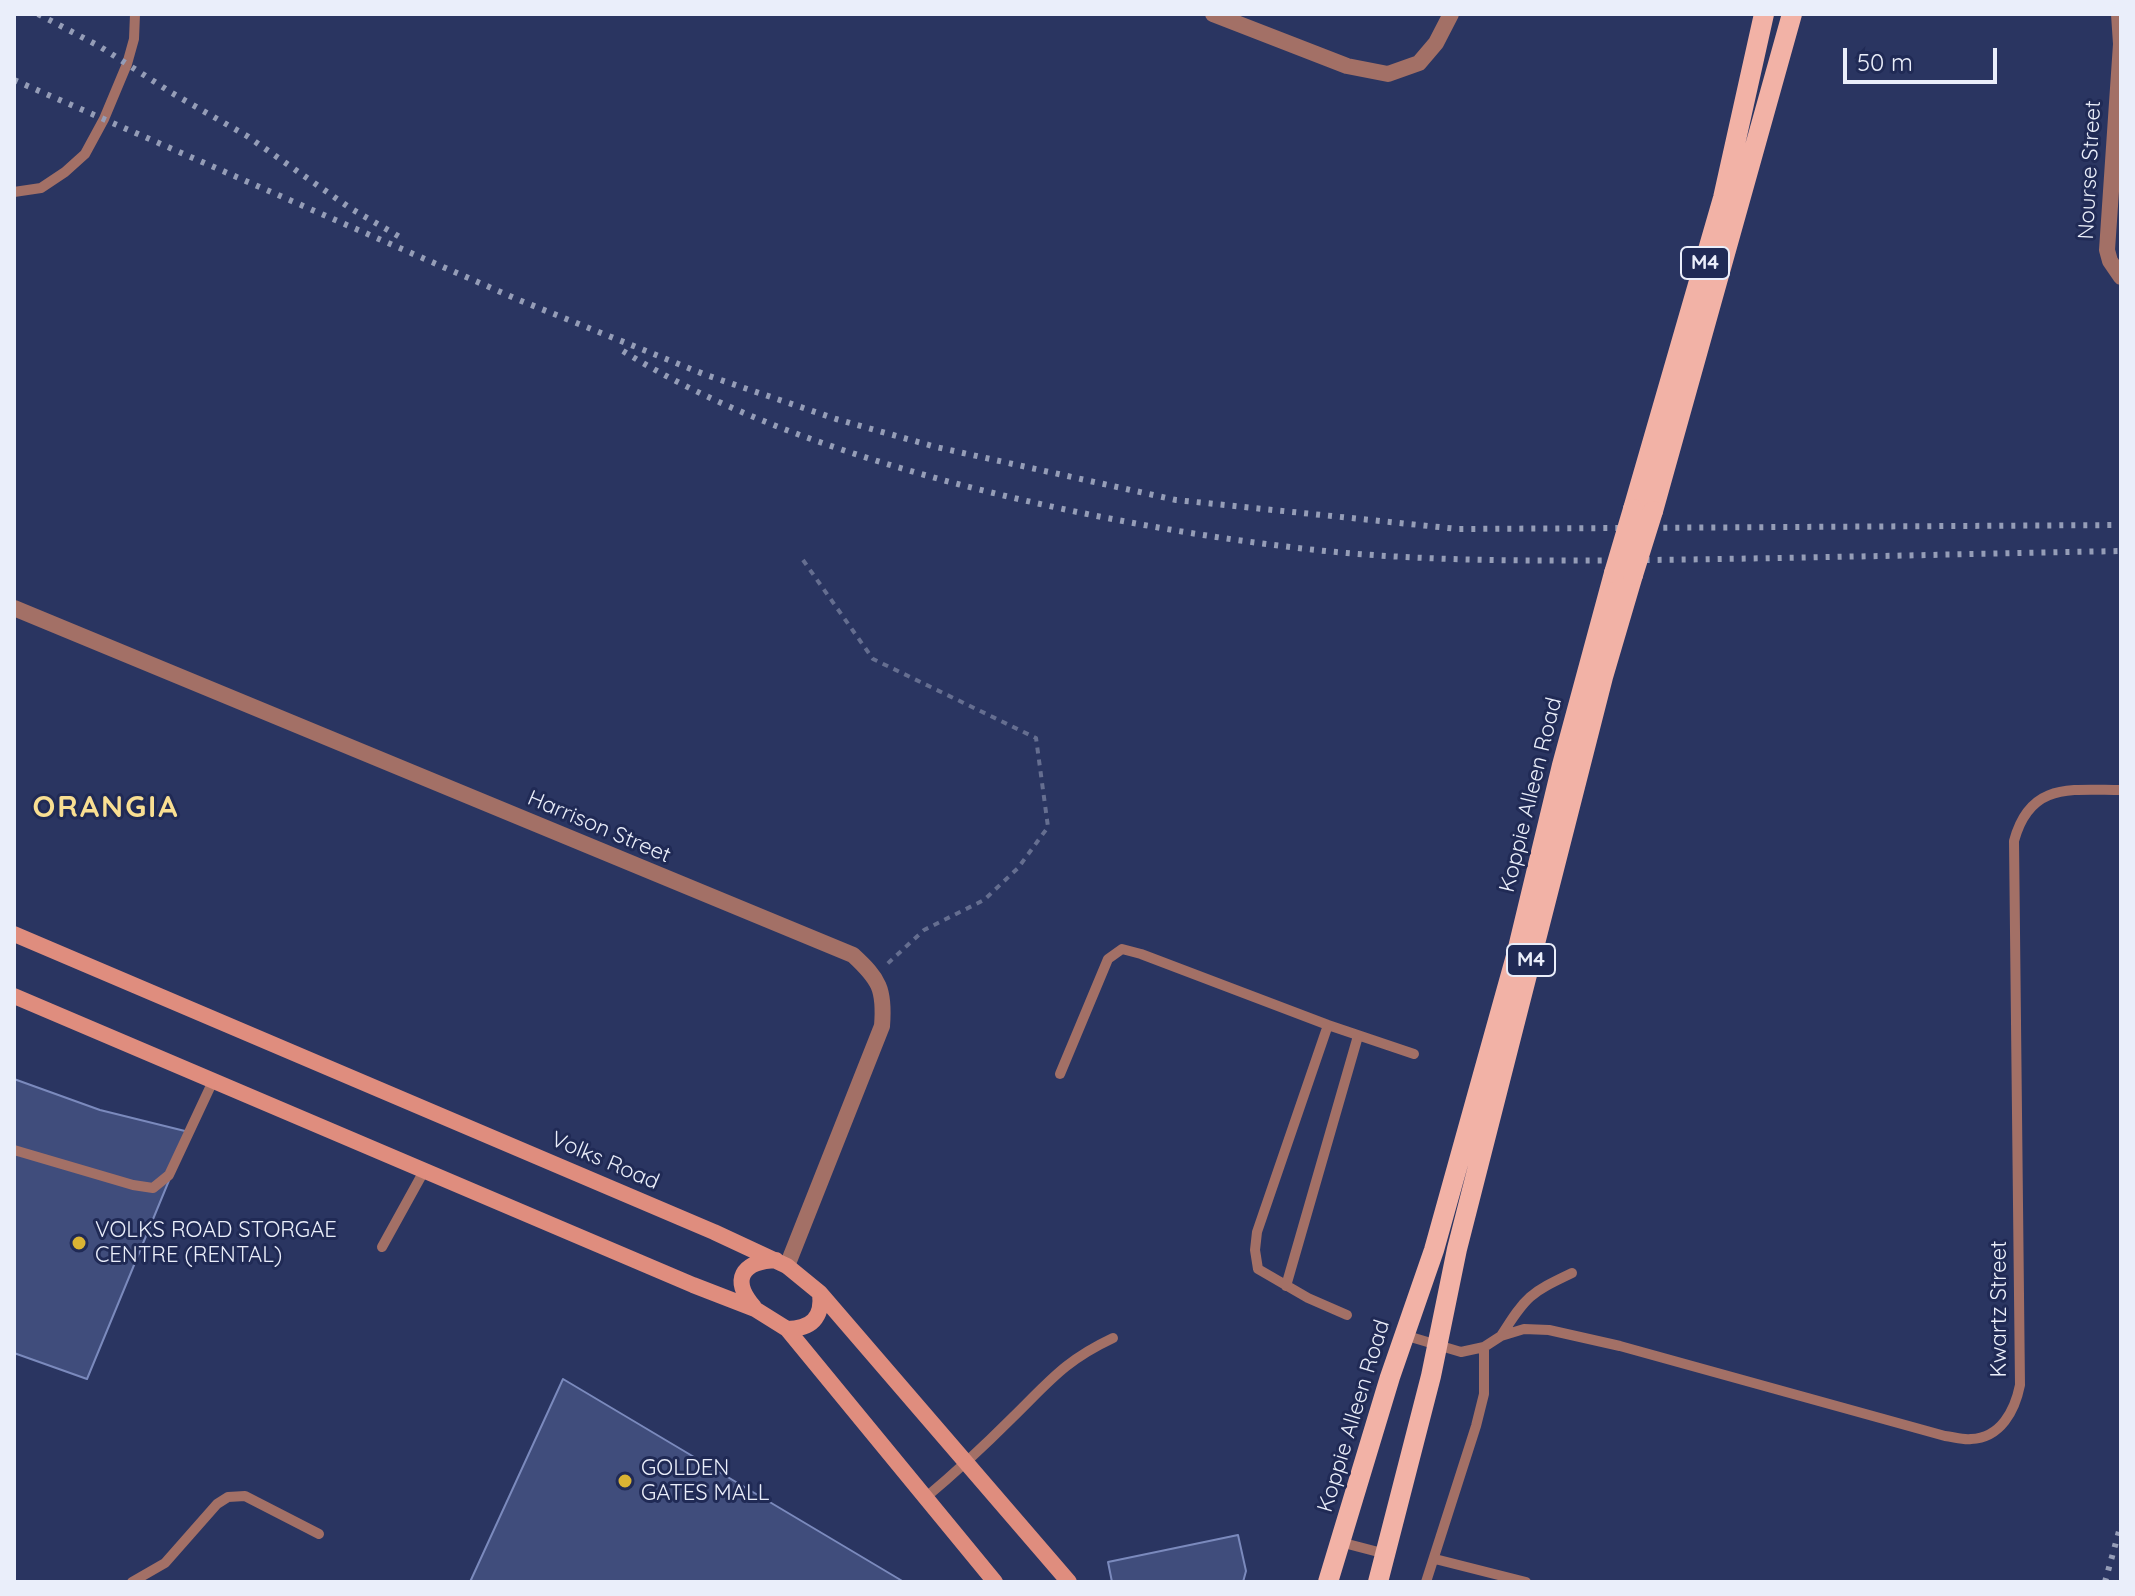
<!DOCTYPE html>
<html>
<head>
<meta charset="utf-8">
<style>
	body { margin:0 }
	#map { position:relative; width:2135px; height:1596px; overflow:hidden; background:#2a3561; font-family:Quicksand,sans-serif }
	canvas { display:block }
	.frame { position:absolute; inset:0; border:16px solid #eaeefa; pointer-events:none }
	.scale { position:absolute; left:1843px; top:48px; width:154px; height:36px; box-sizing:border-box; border:4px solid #eaeefa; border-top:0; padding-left:10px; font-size:24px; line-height:28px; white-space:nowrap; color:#eaeefa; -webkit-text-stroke:6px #202a55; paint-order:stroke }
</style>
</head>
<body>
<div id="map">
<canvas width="2135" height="1596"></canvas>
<div class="frame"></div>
<div class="scale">50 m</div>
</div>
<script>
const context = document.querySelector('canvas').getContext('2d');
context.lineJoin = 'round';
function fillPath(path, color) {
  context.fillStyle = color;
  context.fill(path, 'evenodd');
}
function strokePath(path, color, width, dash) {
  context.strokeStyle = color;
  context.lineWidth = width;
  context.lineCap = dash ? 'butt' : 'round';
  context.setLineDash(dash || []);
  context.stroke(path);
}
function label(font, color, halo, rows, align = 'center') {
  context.font = font + ' Quicksand,sans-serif';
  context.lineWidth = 6;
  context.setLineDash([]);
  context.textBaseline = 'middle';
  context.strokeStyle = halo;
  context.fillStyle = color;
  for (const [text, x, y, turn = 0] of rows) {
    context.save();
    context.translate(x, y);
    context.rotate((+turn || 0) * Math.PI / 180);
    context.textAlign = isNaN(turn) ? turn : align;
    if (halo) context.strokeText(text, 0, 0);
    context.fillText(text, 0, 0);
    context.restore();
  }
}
const building = new Path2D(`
	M 14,1079 L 100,1110 L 189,1132 L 87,1379 L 14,1353 Z
	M 563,1379 L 904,1582 L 470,1582 Z
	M 1238,1535 L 1246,1571 L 1243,1582 L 1112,1582 L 1108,1562 Z`);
fillPath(building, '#404d7c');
strokePath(building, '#7b8abd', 2);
strokePath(new Path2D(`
	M 803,560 L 873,659 L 1036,738 L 1048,827 L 1018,868 L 984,900 L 924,930 L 885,966`), '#656e90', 4, [6, 6]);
strokePath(new Path2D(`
	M 14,192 L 41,188 L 65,172 L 85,154 L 104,119 L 127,64 L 134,39 L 135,14
	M 1328,1025 L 1257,1232 L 1255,1250 L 1258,1269 L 1308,1298 L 1347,1315
	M 1060,1074 L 1108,959 L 1122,949 L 1141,954 L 1328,1025 L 1414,1054
	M 14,1150 L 133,1185 L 153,1188 L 169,1175 L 213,1081
	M 382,1247 L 424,1171
	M 1286,1286 L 1358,1036
	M 1404,1335 L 1461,1352 L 1484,1347 L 1501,1336 L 1524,1329 L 1549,1330 L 1620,1346 L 1945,1436 C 1954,1437 1963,1440 1971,1439 C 2001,1438 2015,1410 2020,1385 L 2014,841 C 2030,782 2070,790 2121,790
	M 1501,1336 C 1526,1296 1530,1293 1572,1273
	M 925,1498 C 955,1473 984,1446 1012,1418 C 1049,1382 1064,1361 1113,1338
	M 1340,1542 L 1386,1554
	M 1435,1559 L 1526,1582
	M 132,1582 L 165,1563 L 217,1504 L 228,1497 L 245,1496 L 319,1534
	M 1426,1582 L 1476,1426 L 1484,1394 L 1484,1347`), '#a37066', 10);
strokePath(new Path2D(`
	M 1213,14 L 1347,66 L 1388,74 L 1419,63 L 1436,43 L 1451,14
	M 2119,14 L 2121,44 L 2107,250 L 2110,261 L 2121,277
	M 14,608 L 853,955 C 879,979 885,989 882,1026 L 787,1266`), '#a37066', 16);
strokePath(new Path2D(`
	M 14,934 L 714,1232 L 787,1266 L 820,1293 L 1069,1582
	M 14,996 L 693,1285 L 755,1309 L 787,1329 L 995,1582
	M 754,1307 C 731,1280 741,1262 776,1260
	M 787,1329 C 811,1329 823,1318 820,1293`), '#df8d7e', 16);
strokePath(new Path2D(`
	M 1633,509 L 1723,198 L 1764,14
	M 1653,511 L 1792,14
	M 1328,1582 L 1390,1377 L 1434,1250 L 1516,956 L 1562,765 L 1614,573
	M 1378,1582 L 1431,1376 L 1457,1249 L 1603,677 L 1633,575`), '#f2b2a6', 20);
strokePath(new Path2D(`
	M 38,14 L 99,46 L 172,93 L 247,136 L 350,208 L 405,240
	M 14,80 L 519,300 L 706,375 L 836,419 L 936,447 L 1176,500 L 1458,529 L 2121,525
	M 623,351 C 721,412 839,452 950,482 C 1064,512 1180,534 1298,548 C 1415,562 1534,561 1651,560 C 1808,558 1964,554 2121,551
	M 2105,1582 L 2121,1524`), '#959db7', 6, [4, 8]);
strokePath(new Path2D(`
	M 1614,573 L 1633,509
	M 1633,575 L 1653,511`), '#f2b2a6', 20);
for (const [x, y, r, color] of [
	[79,1243,8,"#dab333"],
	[625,1481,8,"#dab333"]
]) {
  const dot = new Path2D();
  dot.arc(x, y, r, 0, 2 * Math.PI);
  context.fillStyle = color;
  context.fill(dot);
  strokePath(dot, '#202a55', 3);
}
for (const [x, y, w] of [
	[1705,263,48],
	[1531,960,48]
]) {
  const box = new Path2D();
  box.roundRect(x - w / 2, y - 16, w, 32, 6);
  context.fillStyle = '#202a55';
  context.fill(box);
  strokePath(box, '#eaeefa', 2);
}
label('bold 20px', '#eaeefa', null, [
	["M4",1705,263],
	["M4",1531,960]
]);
label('22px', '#eaeefa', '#202a55', [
	["Nourse Street",2090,170,-87],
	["Koppie Alleen Road",1531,795,-76],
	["Harrison Street",599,827,23],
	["Volks Road",605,1161,23],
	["Kwartz Street",1999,1309,-90],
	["Koppie Alleen Road",1354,1416,-73]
]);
label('22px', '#eaeefa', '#202a55', [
	["VOLKS ROAD STORGAE",95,1230],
	["CENTRE (RENTAL)",95,1255],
	["GOLDEN",641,1468],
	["GATES MALL",641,1493]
], 'left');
context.letterSpacing = '2px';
label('bold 30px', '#f9df92', '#202a55', [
	["ORANGIA",106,808]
]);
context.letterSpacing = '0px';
</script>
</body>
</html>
